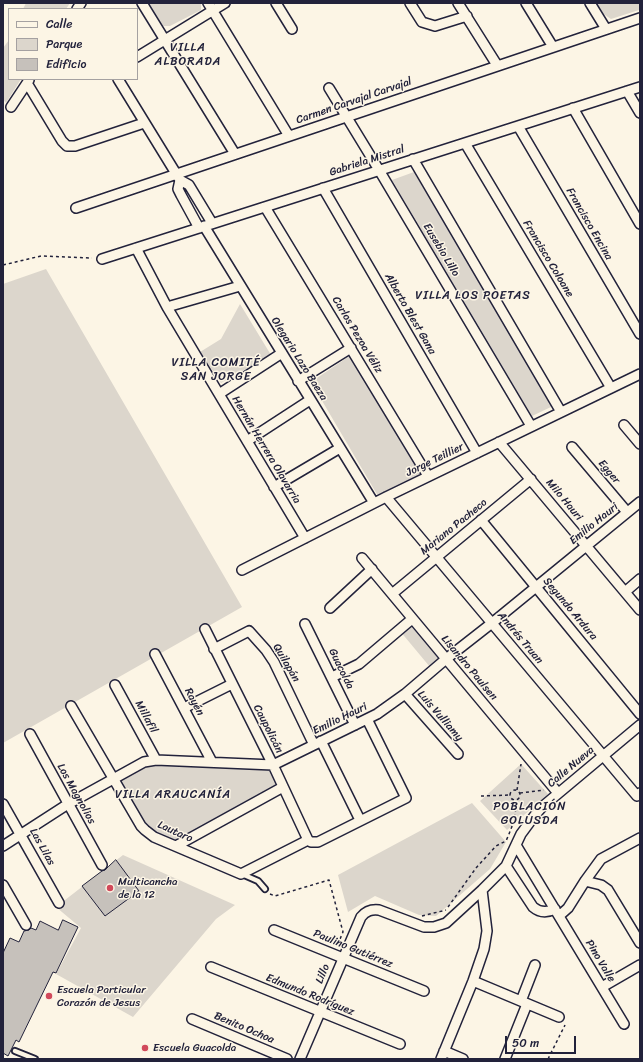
<!DOCTYPE html>
<html>
<head>
<meta charset="utf-8">
<style>
	body { margin:0 }
	#map { position:relative; width:643px; height:1062px; overflow:hidden; background:#fcf5e5; font-family:Sriracha,sans-serif }
	canvas { display:block }
	.frame { position:absolute; inset:0; border:4px solid #22223b; pointer-events:none }
	.legend { position:absolute; left:8px; top:8px; width:130px; height:72px; box-sizing:border-box; background:#fcf5e5; border:1px solid #a5a1a1; margin:0; padding:5px 7px; list-style:none; font-size:12px; color:#22223b }
	.legend li { display:flex; align-items:center; gap:8px; height:20px }
	.legend b { width:20px; border:1px solid #a5a1a1 }
	.scale { position:absolute; left:505px; top:1036px; width:71px; height:18px; box-sizing:border-box; border:2px solid #22223b; border-top:0; padding-left:5px; font-size:12px; line-height:14px; white-space:nowrap; color:#22223b; -webkit-text-stroke:3px #fcf5e5; paint-order:stroke }
</style>
</head>
<body>
<div id="map">
<canvas width="643" height="1062"></canvas>
<div class="frame"></div>
<ul class="legend">
<li><b style="height:5px;background:#fcf5e5"></b>Calle</li>
<li><b style="height:11px;background:#dcd6cc"></b>Parque</li>
<li><b style="height:11px;background:#c6c1bb"></b>Edificio</li>
</ul>
<div class="scale">50 m</div>
</div>
<script>
const context = document.querySelector('canvas').getContext('2d');
context.lineJoin = 'round';
function fillPath(path, color) {
  context.fillStyle = color;
  context.fill(path, 'evenodd');
}
function strokePath(path, color, width, dash) {
  context.strokeStyle = color;
  context.lineWidth = width;
  context.lineCap = dash ? 'butt' : 'round';
  context.setLineDash(dash || []);
  context.stroke(path);
}
function label(font, color, halo, rows, align = 'center') {
  context.font = font + ' Sriracha,sans-serif';
  context.lineWidth = 3;
  context.setLineDash([]);
  context.textBaseline = 'middle';
  context.strokeStyle = halo;
  context.fillStyle = color;
  for (const [text, x, y, turn = 0] of rows) {
    context.save();
    context.translate(x, y);
    context.rotate((+turn || 0) * Math.PI / 180);
    context.textAlign = isNaN(turn) ? turn : align;
    if (halo) context.strokeText(text, 0, 0);
    context.fillText(text, 0, 0);
    context.restore();
  }
}
fillPath(new Path2D(`
	M 26,3 L 70,3 L 66,9 L 23,9 Z
	M 148,3 L 201,3 L 201,10 L 170,26 L 162,26 Z
	M 596,3 L 640,3 L 640,8 L 639,10 L 611,19 L 602,13 Z
	M 9,40 L 9,79 L 21,79 L 6,103 L 3,99 L 3,48 Z
	M 414,172 L 553,406 L 532,416 L 392,180 Z
	M 46,269 L 242,607 L 3,743 L 3,284 Z
	M 240,304 L 271,355 L 221,383 L 200,352 L 221,339 Z
	M 354,353 L 423,474 L 378,496 L 311,382 Z
	M 411,622 L 441,658 L 430,667 L 400,631 Z
	M 143,764 L 272,767 L 282,786 L 177,845 L 145,828 L 116,779 Z
	M 521,764 L 548,794 L 507,830 L 480,801 Z
	M 472,803 L 506,842 L 490,869 L 436,916 L 419,915 L 375,896 L 348,912 L 338,875 Z
	M 123,855 L 235,905 L 216,919 L 133,1017 L 56,974 L 81,928 L 56,907 Z`), '#dcd6cc');
const building = new Path2D(`
	M 116,860 L 139,891 L 105,916 L 82,886 L 102,871 L 105,870 L 108,867 Z
	M 63,920 L 78,927 L 56,973 L 53,972 L 19,1042 L 16,1040 L 8,1056 L 3,1053 L 3,953 L 10,938 L 19,942 L 24,931 L 29,930 L 31,928 L 36,930 L 40,921 L 58,930 Z`);
fillPath(building, '#c6c1bb');
strokePath(building, '#22223b', 1);
const service = new Path2D(`
	M 242,874 L 258,881 L 265,889
	M 15,1051 L 35,1059`);
const minor = new Path2D(`
	M 142,3 L 235,154
	M 208,3 L 289,136
	M 276,3 L 292,29
	M 410,3 L 422,22 L 435,26 L 467,16
	M 458,3 L 497,65
	M 526,3 L 553,47
	M 590,3 L 606,29
	M 77,9 L 81,3
	M 137,57 L 225,3
	M 118,79 L 180,180 L 189,185 L 212,223
	M 27,83 L 62,141 L 67,146 L 75,146 L 144,123
	M 329,88 L 379,170 L 531,426
	M 627,91 L 640,113
	M 11,107 L 29,80
	M 573,108 L 640,224
	M 518,126 L 640,334
	M 465,143 L 611,388
	M 413,159 L 561,412
	M 180,180 L 178,189 L 181,195 L 199,228
	M 323,188 L 477,453
	M 265,207 L 428,476
	M 76,208 L 640,18
	M 204,226 L 374,503
	M 136,248 L 167,307 L 305,538
	M 102,259 L 640,87
	M 167,307 L 240,286
	M 298,381 L 351,348
	M 219,394 L 282,353
	M 624,425 L 640,444
	M 247,441 L 310,400
	M 499,442 L 640,610
	M 572,447 L 627,512
	M 274,487 L 340,448
	M 386,497 L 637,796 L 640,793
	M 481,520 L 640,714
	M 362,558 L 558,793
	M 242,570 L 386,497 L 640,374
	M 625,592 L 640,579
	M 392,594 L 531,479
	M 330,608 L 372,569
	M 305,624 L 355,725
	M 205,629 L 273,765 L 308,840
	M 214,649 L 249,631 L 266,650 L 274,662 L 314,745
	M 155,654 L 212,762
	M 332,677 L 359,664 L 412,619
	M 115,685 L 156,760
	M 405,694 L 458,754
	M 71,706 L 141,826 L 145,830 L 154,837 L 241,874 L 308,840 L 311,842 L 318,842 L 406,798 L 367,719
	M 184,708 L 232,684
	M 30,734 L 102,865
	M 321,741 L 360,820
	M 3,804 L 59,903
	M 516,845 L 624,1024
	M 3,846 L 68,804 L 144,762 L 156,760 L 273,765 L 377,714 L 405,694 L 446,659 L 492,623 L 640,502
	M 176,846 L 283,787
	M 506,866 L 533,907 C 540,913 547,913 555,909
	M 585,881 L 601,885 L 608,890 L 640,943
	M 3,885 L 26,925
	M 559,916 L 568,908 L 585,881 L 601,859 L 640,838
	M 274,930 L 424,991
	M 211,967 L 400,1044
	M 473,981 L 559,1017
	M 602,987 L 640,965
	M 521,1001 L 535,965
	M 192,1019 L 287,1059
	M 444,1051 L 463,1059
	M 300,1059 L 361,917 C 366,911 371,909 379,910 L 424,927 L 434,927 L 446,923 L 482,890 L 506,866 L 521,834 L 535,815 L 542,807 L 640,725
	M 441,1059 L 473,981 L 484,949 L 487,931 L 482,890
	M 505,1059 L 527,1004`);
strokePath(service, '#22223b', 8);
strokePath(minor, '#22223b', 12);
strokePath(new Path2D(`
	M 3,265 L 41,256 L 92,258
	M510 795a5 5 0 1 1 10 0a5 5 0 1 1-10 0Z
	M 517,790 L 521,764
	M 520,793 L 544,790
	M 481,796 L 510,795
	M 270,894 L 275,896 L 329,880 L 343,932 L 337,946
	M 448,907 L 476,868 L 496,846 L 506,841 C 513,825 516,817 516,800
	M 422,916 L 446,910
	M 548,1059 L 565,1025`), '#22223b', 1.5, [3, 3]);
strokePath(service, '#fcf5e5', 4.5);
strokePath(minor, '#fcf5e5', 9);
for (const [x, y, r, color] of [
	[110,888,4,"#d1495b"],
	[49,996,4,"#d1495b"],
	[145,1048,4,"#d1495b"]
]) {
  const dot = new Path2D();
  dot.arc(x, y, r, 0, 2 * Math.PI);
  context.fillStyle = color;
  context.fill(dot);
  strokePath(dot, '#fcf5e5', 1.5);
}
label('11px', '#22223b', '#fcf5e5', [
	["Carmen Carvajal Carvajal",354,101,-19],
	["Gabriela Mistral",367,161,-18],
	["Francisco Encina",589,224,60],
	["Eusebio Lillo",441,250,59],
	["Francisco Coloane",548,259,59],
	["Alberto Blest Gana",410,314,60],
	["Carlos Pezoa Véliz",357,335,59],
	["Olegario Lazo Baeza",299,359,58],
	["Hernán Herrera Olavarria",266,450,59],
	["Jorge Teillier",435,460,-26],
	["Egger",609,472,50],
	["Milo Hauri",564,500,50],
	["Emilio Hauri",594,524,-39],
	["Mariano Pacheco",454,527,-39],
	["Segundo Ardura",570,609,50],
	["Andrés Truan",520,638,50],
	["Quilapán",286,663,60],
	["Lisandro Paulsen",469,668,50],
	["Guacolda",341,669,64],
	["Rayén",194,702,62],
	["Luis Vulliamy",440,716,49],
	["Millafil",146,717,62],
	["Emilio Hauri",340,719,-26],
	["Caupolicán",268,729,63],
	["Calle Nueva",571,767,-40],
	["Los Magnolios",76,794,61],
	["Lautaro",175,832,24],
	["Las Lilas",42,847,61],
	["Paulino Gutiérrez",353,949,22],
	["Pino Valle",600,961,59],
	["Lillo",323,974,-67],
	["Edmundo Rodríguez",310,995,22],
	["Benito Ochoa",244,1028,23]
]);
label('11px', '#22223b', '#fcf5e5', [
	["Multicancha",118,882],
	["de la 12",118,895],
	["Escuela Particular",57,990],
	["Corazón de Jesus",57,1003],
	["Escuela Guacolda",153,1048]
], 'left');
context.letterSpacing = '1px';
label('12px', '#22223b', '#fcf5e5', [
	["VILLA",188,48],
	["ALBORADA",188,62],
	["VILLA LOS POETAS",473,296],
	["VILLA COMITÉ",216,363],
	["SAN JORGE",216,377],
	["VILLA ARAUCANÍA",173,795],
	["POBLACIÓN",530,807],
	["GOLUSDA",530,821]
]);
context.letterSpacing = '0px';
</script>
</body>
</html>
